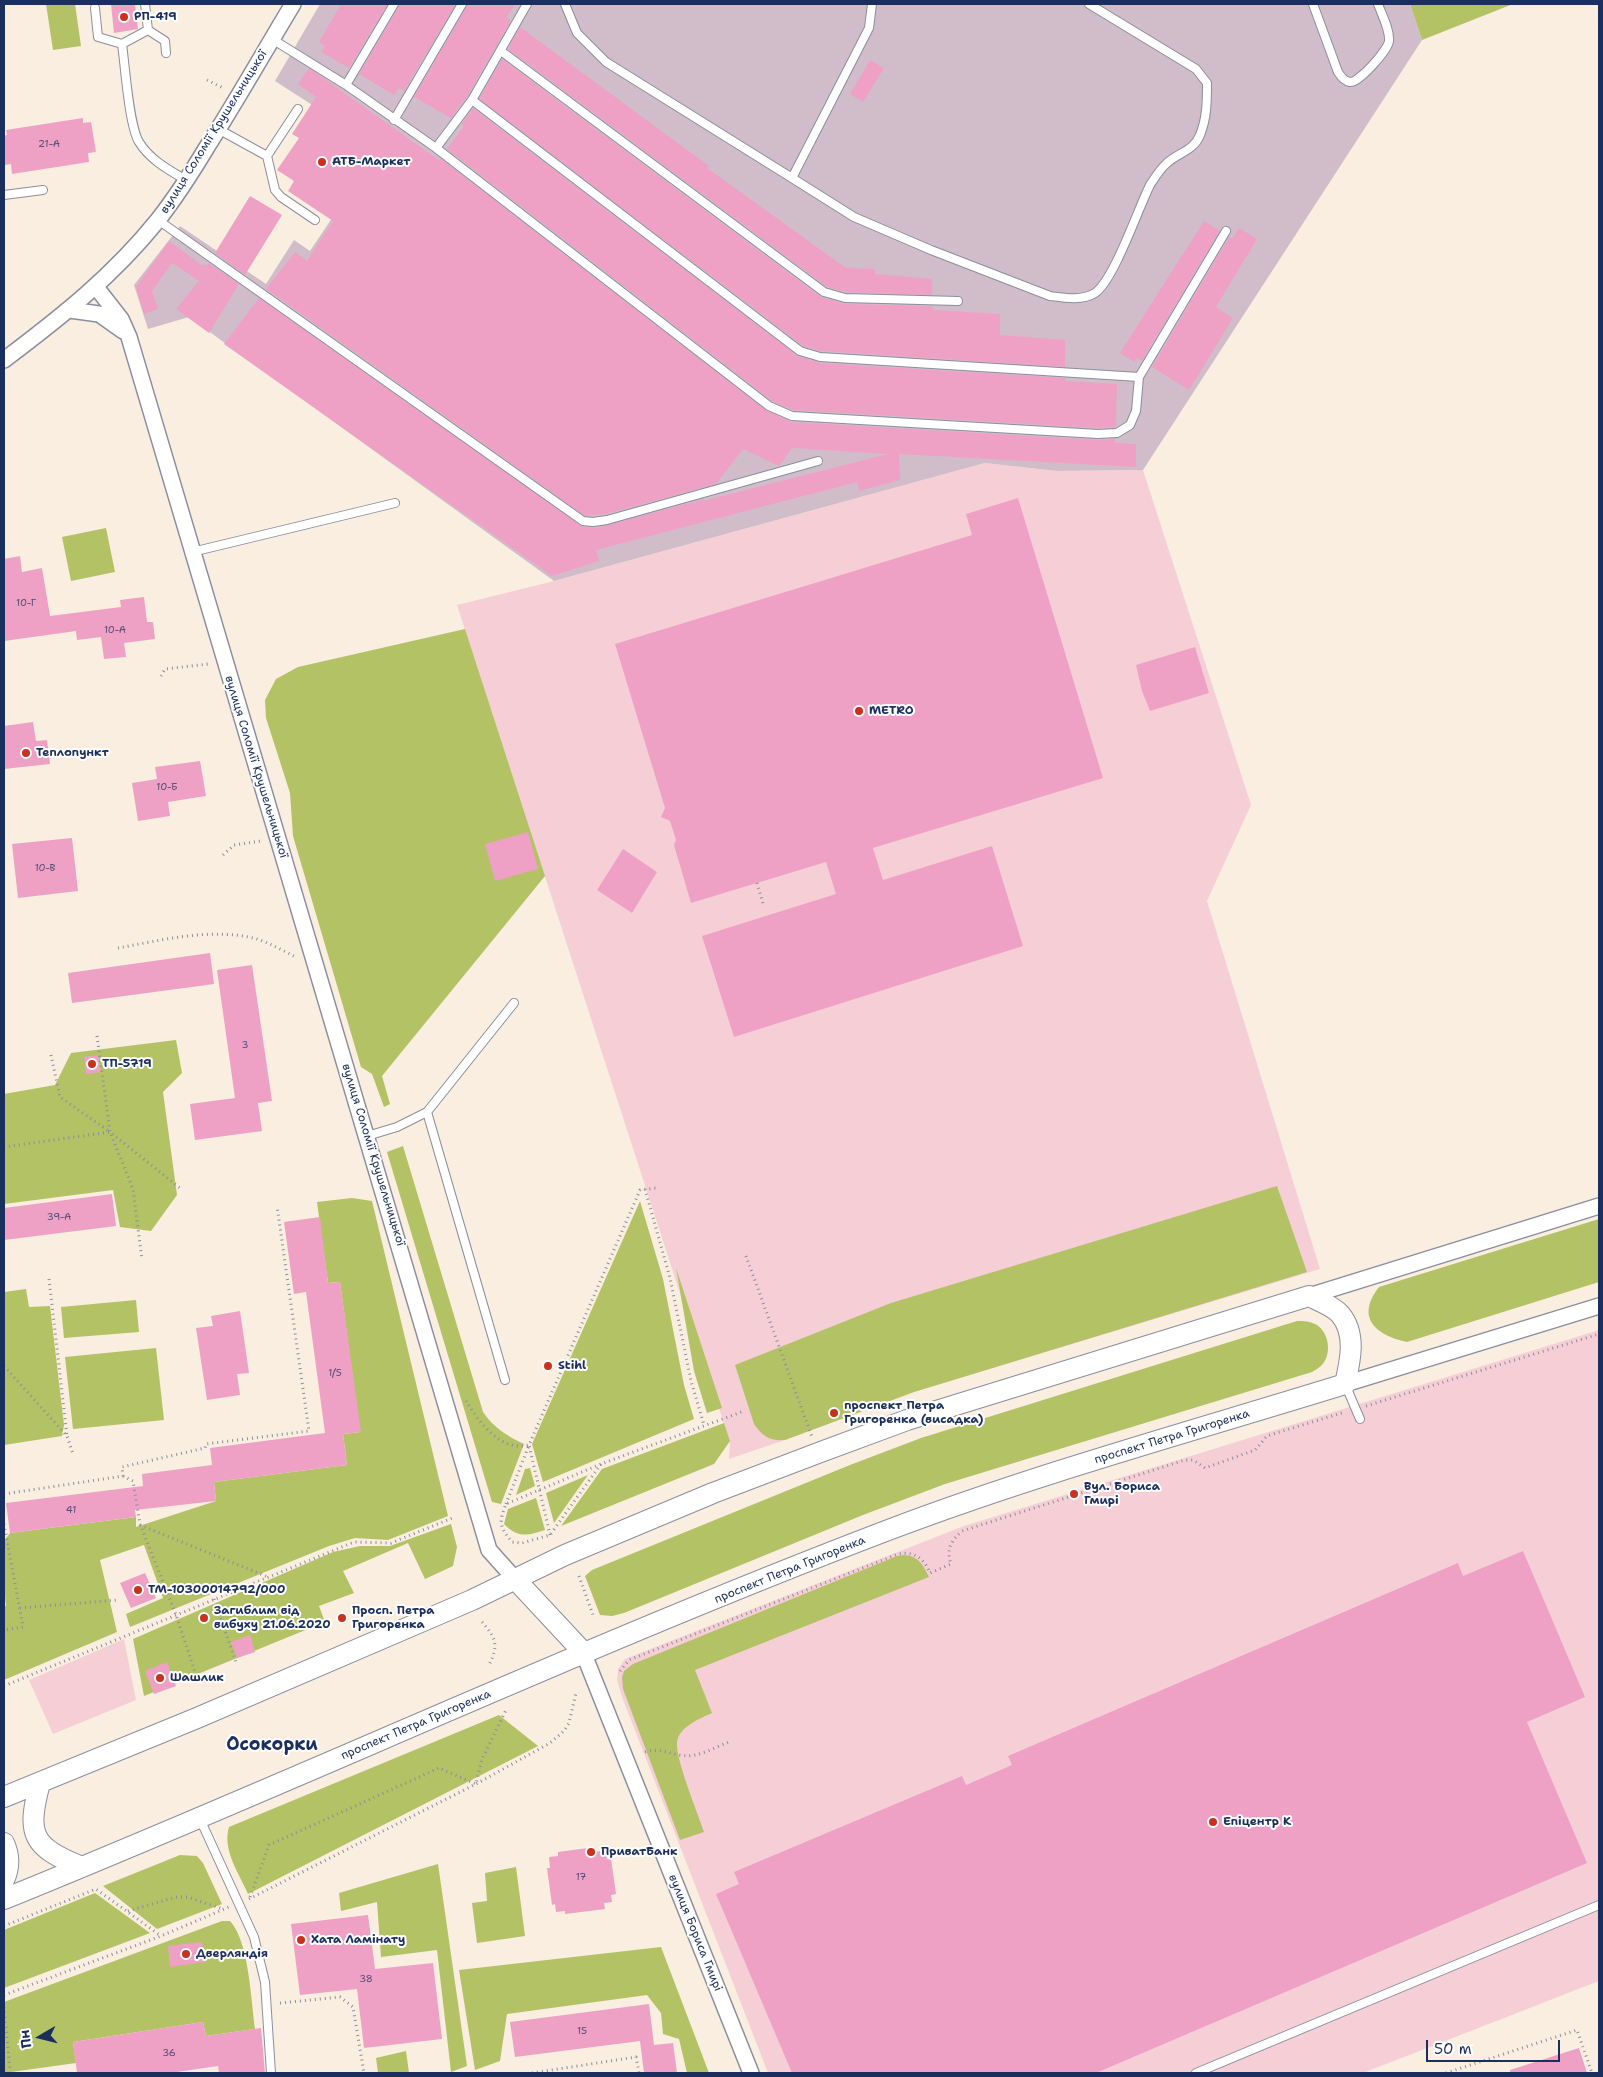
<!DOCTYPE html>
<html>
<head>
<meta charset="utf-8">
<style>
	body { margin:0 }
	#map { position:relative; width:1603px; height:2077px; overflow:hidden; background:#f9eedf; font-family:"Shantell Sans",sans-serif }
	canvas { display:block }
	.frame { position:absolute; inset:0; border:5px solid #1b2f5e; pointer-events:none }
	.north { position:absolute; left:15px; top:2012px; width:50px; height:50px; -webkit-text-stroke:4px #fff; paint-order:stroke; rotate:262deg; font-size:14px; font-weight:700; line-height:20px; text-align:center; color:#1b2f5e }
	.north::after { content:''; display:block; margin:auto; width:18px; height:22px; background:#1b2f5e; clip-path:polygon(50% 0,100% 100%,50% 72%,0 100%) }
	.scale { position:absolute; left:1426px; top:2040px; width:134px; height:22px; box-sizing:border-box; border:2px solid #1b2f5e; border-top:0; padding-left:6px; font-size:15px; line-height:18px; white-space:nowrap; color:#1b2f5e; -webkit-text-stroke:4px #fff; paint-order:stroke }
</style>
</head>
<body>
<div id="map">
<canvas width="1603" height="2077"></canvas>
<div class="frame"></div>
<div class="north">Пн</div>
<div class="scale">50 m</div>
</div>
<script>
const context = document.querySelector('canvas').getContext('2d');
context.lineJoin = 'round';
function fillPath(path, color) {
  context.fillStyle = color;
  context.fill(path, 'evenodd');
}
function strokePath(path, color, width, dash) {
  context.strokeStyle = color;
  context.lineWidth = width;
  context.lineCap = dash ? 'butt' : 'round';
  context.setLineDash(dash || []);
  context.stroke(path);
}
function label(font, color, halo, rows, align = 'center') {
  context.font = font + ' "Shantell Sans",sans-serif';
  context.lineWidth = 4;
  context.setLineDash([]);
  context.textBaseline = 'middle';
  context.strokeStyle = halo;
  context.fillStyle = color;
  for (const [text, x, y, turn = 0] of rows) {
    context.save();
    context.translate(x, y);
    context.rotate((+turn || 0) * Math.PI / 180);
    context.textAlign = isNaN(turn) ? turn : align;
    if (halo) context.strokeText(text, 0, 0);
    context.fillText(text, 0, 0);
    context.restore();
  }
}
fillPath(new Path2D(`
	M 985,463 L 1057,471 L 1143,470 L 1251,805 L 1207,901 L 1320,1269 L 914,1392 L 785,1440 L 729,1459 L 730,1441 L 686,1312 L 457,605 L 554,581 Z
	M 1599,1330 L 1599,1981 L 1363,2073 L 768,2073 L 622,1697 L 617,1680 L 618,1669 L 625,1659 L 964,1526 Z
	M 124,1639 L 136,1700 L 53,1734 L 29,1680 Z`), '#f6cfd6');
fillPath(new Path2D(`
	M 320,4 L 1410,4 L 1422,40 L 1143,470 L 1057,471 L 985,463 L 554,581 L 189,317 L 148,329 L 134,285 L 180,226 L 266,284 L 294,240 L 310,251 L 379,148 L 275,81 Z`), '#d1bdc9');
fillPath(new Path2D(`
	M 46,4 L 75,4 L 81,46 L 53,50 Z
	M 1410,4 L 1513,4 L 1422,40 Z
	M 106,528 L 115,572 L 71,581 L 62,537 Z
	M 465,629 L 545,876 L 382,1076 L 390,1104 L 384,1107 L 372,1074 L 361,1067 L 293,836 L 290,793 L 266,718 L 265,700 L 276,679 L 298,667 Z
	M 176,1040 L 182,1073 L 163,1092 L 177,1195 L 151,1231 L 120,1227 L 113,1190 L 4,1204 L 4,1094 L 55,1085 L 71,1053 Z
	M 403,1146 L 483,1412 C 494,1428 507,1436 524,1444 L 501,1504 L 492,1502 L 387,1152 Z
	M 1277,1186 L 1307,1272 L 914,1392 L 785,1440 C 770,1441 763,1437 754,1424 L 735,1365 L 891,1303 Z
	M 352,1198 L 372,1201 L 448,1516 L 388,1540 L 355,1538 L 329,1546 L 130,1627 L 126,1614 L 163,1598 L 144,1545 L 100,1560 L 117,1632 L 4,1680 L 4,1606 L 6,1606 L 4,1589 L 4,1541 L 10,1533 L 136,1517 L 136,1527 L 216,1501 L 214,1482 L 347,1465 L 343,1434 L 360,1432 L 340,1282 L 328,1283 L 317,1202 Z
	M 640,1201 L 663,1279 L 684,1385 L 694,1419 L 543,1482 L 532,1444 Z
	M 1599,1219 L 1599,1282 L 1407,1342 C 1376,1335 1355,1318 1379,1287 Z
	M 676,1268 L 722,1408 L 707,1413 L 694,1371 Z
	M 26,1289 L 29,1307 L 50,1306 L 64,1425 L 62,1436 L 4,1445 L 4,1292 Z
	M 136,1300 L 139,1332 L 64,1338 L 61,1307 Z
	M 1297,1321 C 1304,1321 1310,1321 1317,1325 C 1329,1333 1332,1354 1322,1365 C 1319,1368 1315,1370 1312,1372 L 945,1484 L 863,1515 L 624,1613 L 612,1616 L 600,1615 L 585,1576 L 592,1570 L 850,1465 L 921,1438 Z
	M 156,1348 L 164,1420 L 73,1429 L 65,1357 Z
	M 724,1423 L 730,1441 L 714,1464 L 561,1526 L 602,1469 Z
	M 530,1468 L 535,1486 L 516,1495 L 525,1469 Z
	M 588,1475 L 554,1523 L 546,1493 Z
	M 536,1498 L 545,1530 C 527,1536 518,1538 504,1524 L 508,1509 Z
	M 451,1524 L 457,1547 L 453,1566 L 425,1579 L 408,1543 L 343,1571 L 354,1593 L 319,1606 L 325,1622 L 144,1696 L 133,1639 L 333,1552 L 360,1546 L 390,1546 Z
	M 904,1555 C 919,1556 923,1565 929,1577 L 695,1670 L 712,1713 C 699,1719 679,1727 677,1742 C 675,1758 698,1814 704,1832 L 680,1840 L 623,1689 L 622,1677 L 624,1671 L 633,1664 L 897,1556 Z
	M 499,1715 L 538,1746 L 248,1894 C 239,1873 222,1850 229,1827 Z
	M 180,1855 L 197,1856 L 203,1863 L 222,1904 L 157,1929 L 103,1886 Z
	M 438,1864 L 467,2066 L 451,2072 L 437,1950 L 381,1957 L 377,1902 L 341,1911 L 339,1893 Z
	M 516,1867 L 525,1936 L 477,1943 L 472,1903 L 487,1901 L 485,1873 Z
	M 95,1893 L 150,1933 L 4,1988 L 4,1930 Z
	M 222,1921 L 230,1921 C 249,1941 251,2000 255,2029 L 206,2036 L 203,2022 L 73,2042 L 76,2063 L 4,2073 L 4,2002 Z
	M 661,1947 L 709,2073 L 687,2073 L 679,2039 L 663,2034 L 661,2013 L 647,1995 L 507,2014 L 500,2061 L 475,2070 L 459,1970 Z
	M 406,2051 L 409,2073 L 378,2073 L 376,2058 Z`), '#b3c265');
fillPath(new Path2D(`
	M 111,4 L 135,4 L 138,29 L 114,33 Z
	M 341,4 L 388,4 L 349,68 L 321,52 L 325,46 L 319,42 Z
	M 400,4 L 456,4 L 404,91 L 399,88 L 394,95 L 359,74 Z
	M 468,4 L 515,4 L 507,17 L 511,21 L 467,97 L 451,118 L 414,97 Z
	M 520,27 L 709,166 L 707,168 L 846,268 L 875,269 L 875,274 L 932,279 L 932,295 L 846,292 L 827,287 L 508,49 Z
	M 502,59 L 821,297 L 845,304 L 932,306 L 933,310 L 1000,314 L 1000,335 L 1065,340 L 1065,367 L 821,351 L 803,346 L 479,99 Z
	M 870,60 L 884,68 L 863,102 L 850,94 Z
	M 309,68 L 439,160 L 440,158 L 767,411 L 792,422 L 1098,440 L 1115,439 L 1115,443 L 1136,444 L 1136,467 L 899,454 L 900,480 L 859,491 L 857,482 L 596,550 L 599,561 L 552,576 L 224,344 L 259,298 L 582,526 L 594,528 L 608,525 L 704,499 L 702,501 L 888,454 L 792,448 L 779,466 L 743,449 L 716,484 L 606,514 L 585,516 L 266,289 L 295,252 L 307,261 L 333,221 L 288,191 L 294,181 L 277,170 L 299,138 L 292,134 L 316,97 L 298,84 Z
	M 473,108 L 798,356 L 820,363 L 1065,378 L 1065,381 L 1117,384 L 1116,427 L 1098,428 L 793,410 L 772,401 L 447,149 L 464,126 L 461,124 Z
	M 83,118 L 83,123 L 91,122 L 96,152 L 88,153 L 89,162 L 12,174 L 11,164 L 4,165 L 4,136 L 7,135 L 6,130 Z
	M 250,196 L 282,215 L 245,275 L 215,253 Z
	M 1204,221 L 1220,231 L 1142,361 L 1137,358 L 1134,362 L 1120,353 Z
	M 1239,228 L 1257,239 L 1216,307 L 1233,318 L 1189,390 L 1152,367 L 1229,237 L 1232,239 Z
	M 169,241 L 203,266 L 204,264 L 207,266 L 209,263 L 239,284 L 209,333 L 176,309 L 199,281 L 172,263 L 152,291 L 158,309 L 144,314 L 136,287 Z
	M 1018,498 L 1103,778 L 873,848 L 883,880 L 992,846 L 1023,946 L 734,1037 L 702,936 L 836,894 L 826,862 L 691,903 L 674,845 L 676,840 L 670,821 L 661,817 L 665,808 L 615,644 L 972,535 L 966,514 Z
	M 20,556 L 22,572 L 42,568 L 50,616 L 121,607 L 120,600 L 144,597 L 147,622 L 153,622 L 155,639 L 124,643 L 126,657 L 104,659 L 101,637 L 77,640 L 76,631 L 4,641 L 4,559 Z
	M 1195,647 L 1209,693 L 1150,711 L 1142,691 L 1136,665 Z
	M 33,722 L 36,741 L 47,740 L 50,764 L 4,769 L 4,726 Z
	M 200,761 L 206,796 L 168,802 L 170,816 L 138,821 L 132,783 L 157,779 L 155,767 Z
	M 528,832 L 538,869 L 495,881 L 485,844 Z
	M 72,838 L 78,891 L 18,898 L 12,844 Z
	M 623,849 L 657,872 L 632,913 L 597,890 Z
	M 210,953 L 214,984 L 72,1003 L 68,973 Z
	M 252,965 L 272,1101 L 258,1103 L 262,1131 L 195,1140 L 190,1104 L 235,1098 L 217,970 Z
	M 98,1055 L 101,1072 L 86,1074 L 84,1057 Z
	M 112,1194 L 116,1226 L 4,1240 L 4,1208 Z
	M 320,1217 L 328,1283 L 340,1282 L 361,1432 L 343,1434 L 347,1465 L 214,1482 L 216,1501 L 135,1510 L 136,1517 L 10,1533 L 6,1503 L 143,1486 L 142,1474 L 212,1465 L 210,1448 L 325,1433 L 306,1292 L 294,1294 L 284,1222 Z
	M 240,1311 L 249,1373 L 237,1374 L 240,1395 L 207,1400 L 196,1328 L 213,1326 L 211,1316 Z
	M 1523,1551 L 1585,1697 L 1527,1722 L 1587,1863 L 1096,2073 L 792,2073 L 716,1894 L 739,1884 L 734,1872 L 962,1776 L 966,1785 L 1012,1765 L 1008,1756 L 1458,1563 L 1463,1576 Z
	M 145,1573 L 156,1598 L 131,1608 L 120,1583 Z
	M 250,1635 L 255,1652 L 237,1658 L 231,1642 Z
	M 167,1662 L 176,1686 L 154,1694 L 145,1671 Z
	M 595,1847 L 596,1852 L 606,1850 L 607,1859 L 611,1859 L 616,1894 L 611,1895 L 612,1902 L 604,1903 L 605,1909 L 565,1914 L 565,1911 L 556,1912 L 555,1904 L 552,1905 L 547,1868 L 550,1868 L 549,1857 L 558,1856 L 558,1852 Z
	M 368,1915 L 375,1969 L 433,1963 L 442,2039 L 364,2048 L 357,1989 L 300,1995 L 291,1924 Z
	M 202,1942 L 205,1962 L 170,1967 L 168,1946 Z
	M 649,2004 L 654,2045 L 673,2043 L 677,2073 L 644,2073 L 640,2041 L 515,2057 L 510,2022 Z
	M 203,2022 L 206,2036 L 261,2028 L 265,2073 L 219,2073 L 218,2066 L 170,2073 L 77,2073 L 73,2042 Z
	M 1579,2048 L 1587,2073 L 1510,2073 L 1510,2070 Z`), '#eea1c5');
const service = new Path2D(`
	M 145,4 L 148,30 L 122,44 C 125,65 129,126 139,142 C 150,160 169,170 186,180
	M 565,4 L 577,33 L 606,62 L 792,178 L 869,28 L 872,4
	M 1313,4 L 1338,72 C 1341,77 1344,81 1350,82 C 1359,83 1388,50 1389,41 C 1390,30 1382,15 1378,4
	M 95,8 L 98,37 L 122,44
	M 148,30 L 165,41 L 166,53
	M 272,39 L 346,85 L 436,148 L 769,406 L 792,416 L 1098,434 L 1117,433 L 1130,425 L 1136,411 L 1139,377 L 1226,231
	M 501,51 L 824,292 L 845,298 L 958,301
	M 346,85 L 394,4
	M 472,100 L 800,351 L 820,357 L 1139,377
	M 394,120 L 462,4
	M 218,129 L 267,156 L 275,190 L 281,197 L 315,220
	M 436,148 L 472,100 L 527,4
	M 267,156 L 298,109
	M 792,178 L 854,217 L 931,250 L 1050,296 C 1065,298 1082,301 1095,293 C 1114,280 1138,209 1150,185 C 1154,179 1160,169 1166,164 C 1177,153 1194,151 1200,135 C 1207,118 1207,101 1207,83 L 1196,69 L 1089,4
	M 4,195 L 43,190
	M 158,220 L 583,521 L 593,522 L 607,520 L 818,461
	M 192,552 L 395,503
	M 427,1112 L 505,1380
	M 367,1136 L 397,1127 L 427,1112 L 514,1003
	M 1345,1384 L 1360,1419
	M 200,1819 L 254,1937 L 265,1982 L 271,2073
	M 1196,2073 L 1599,1905`);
const minor = new Path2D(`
	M 96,287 L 121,319 L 129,337 C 247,742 371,1145 489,1550 L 515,1579
	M 70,310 L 99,314 L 123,331
	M 4,360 C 61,317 113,276 158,220 C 176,197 192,172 207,147 C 237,100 264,52 293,4
	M 1309,1296 L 1599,1206
	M 1345,1384 L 1599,1306
	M 583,1652 L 751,2073`);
const tertiary = new Path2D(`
	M 515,1579 L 583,1652
	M 40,1783 C 26,1835 32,1847 82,1867
	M 4,1797 L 197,1718 L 472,1600 L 565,1555 L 713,1493 L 818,1453 L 907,1420 L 1309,1296 C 1319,1301 1333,1306 1340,1314 C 1357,1334 1350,1362 1345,1384 C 1193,1431 1039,1473 891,1529 C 591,1643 301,1779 4,1899
	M 4,1843 C 10,1856 10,1867 4,1880`);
strokePath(service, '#8a8e9e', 10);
strokePath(minor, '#8a8e9e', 18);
strokePath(tertiary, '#8a8e9e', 22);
strokePath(new Path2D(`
	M 207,80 L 223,88
	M 161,676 L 165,669 L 208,664
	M 223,855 L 234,845 L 261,841
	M 757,883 L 764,907
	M 118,948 C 162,940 213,927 257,939 C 270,943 283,951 296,957
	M 97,1036 L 110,1132 L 133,1189 L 142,1260
	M 51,1055 L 60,1097 L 110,1132
	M 4,1147 L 110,1132 L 181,1189
	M 645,1189 L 670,1278 L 691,1381 L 704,1425
	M 746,1256 L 812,1437
	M 49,1279 L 67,1436
	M 4,1366 L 67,1436 L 73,1454
	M 466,1401 C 479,1422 500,1452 529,1445
	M 1366,1406 L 1599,1334
	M 601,1464 L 550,1535 L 522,1543 L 512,1542 C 499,1526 499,1522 506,1504 L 601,1464 L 744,1411
	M 123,1476 L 133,1481 L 140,1524 L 176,1615 L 198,1681
	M 4,1494 L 123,1476 L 122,1467 L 205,1448 L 206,1444 L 309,1431 L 277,1206
	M 506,1504 L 529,1445
	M 4,1524 L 23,1627 L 4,1630
	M 140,1525 L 268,1577
	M 550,1535 L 529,1445 L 640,1190 L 656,1188
	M 579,1576 L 593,1615
	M 214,1599 L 237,1665
	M 20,1608 L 118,1600
	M 482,1622 C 496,1638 499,1645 489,1665
	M 620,1671 L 629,1660 L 898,1554 C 914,1551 924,1558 930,1573 L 951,1564 C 946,1549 951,1541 962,1531 L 1185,1460 L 1193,1460 L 1205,1468 L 1255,1450 L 1267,1436 L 1273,1434 L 1345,1412
	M 4,1686 L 354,1542 L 391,1543 L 455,1517
	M 645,1752 C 663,1746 677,1759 695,1755 C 706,1753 718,1746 729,1742
	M 250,1897 L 269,1845 L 439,1768 L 476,1784 L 482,1759 L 507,1708
	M 249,1899 L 476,1784 L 550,1743 L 564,1731 L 569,1723 L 576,1693
	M 128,1911 L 176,1897 L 187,1897 L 223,1909
	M 4,1926 L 96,1889 L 161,1936
	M 4,1995 L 161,1936 L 229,1907
	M 280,2003 L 340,1997 L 353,2007 L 364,2073
	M 4,2007 L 10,2069
	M 532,2073 L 636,2057 L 639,2073
	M 1446,2073 L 1577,2030 L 1592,2073`), '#8a8e9e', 3, [1, 4]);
strokePath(service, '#fff', 8);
strokePath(minor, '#fff', 15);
strokePath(tertiary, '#fff', 20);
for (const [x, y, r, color] of [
	[124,17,5,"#c8321e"],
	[322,162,5,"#c8321e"],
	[859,711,5,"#c8321e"],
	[26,753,5,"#c8321e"],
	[92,1064,5,"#c8321e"],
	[548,1366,5,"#c8321e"],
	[834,1413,5,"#c8321e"],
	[1074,1494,5,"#c8321e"],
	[138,1590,5,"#c8321e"],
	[204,1618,5,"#c8321e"],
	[342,1618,5,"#c8321e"],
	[160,1678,5,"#c8321e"],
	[1213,1822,5,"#c8321e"],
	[591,1852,5,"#c8321e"],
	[301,1940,5,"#c8321e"],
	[186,1954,5,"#c8321e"]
]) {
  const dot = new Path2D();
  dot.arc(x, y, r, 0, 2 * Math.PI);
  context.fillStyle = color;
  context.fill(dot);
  strokePath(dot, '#fff', 2);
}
label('10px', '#504c78', null, [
	["21-А",49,144],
	["10-Г",26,603],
	["10-А",115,630],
	["10-Б",167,787],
	["10-В",45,868],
	["3",245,1045],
	["39-А",59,1217],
	["1/5",335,1373],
	["41",71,1510],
	["17",581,1877],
	["38",366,1979],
	["15",582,2031],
	["36",169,2053]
]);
label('bold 12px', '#1b2f5e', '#fff', [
	["РП-419",134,17],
	["АТБ-Маркет",332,162],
	["METRO",869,711],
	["Теплопункт",36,753],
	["ТП-5719",102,1064],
	["Stihl",558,1366],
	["проспект Петра",844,1406],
	["Григоренка (висадка)",844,1420],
	["Вул. Бориса",1084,1487],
	["Гмирі",1084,1501],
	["ТМ-10300014792/000",148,1590],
	["Загиблим від",214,1611],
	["вибуху 21.06.2020",214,1625],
	["Просп. Петра",352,1611],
	["Григоренка",352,1625],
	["Шашлик",170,1678],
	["Епіцентр К",1223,1822],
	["ПриватБанк",601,1852],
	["Хата Ламінату",311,1940],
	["Дверляндія",196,1954]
], 'left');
label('12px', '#1b2f5e', '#fff', [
	["вулиця Соломії Крушельницької",214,132,-58],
	["вулиця Соломії Крушельницької",256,767,73],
	["вулиця Соломії Крушельницької",373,1155,73],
	["проспект Петра Григоренка",1172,1437,-17],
	["проспект Петра Григоренка",790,1570,-22],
	["проспект Петра Григоренка",416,1725,-23],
	["вулиця Бориса Гмирі",695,1933,68]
]);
label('bold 18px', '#1b2f5e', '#fff', [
	["Осокорки",272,1745]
]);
</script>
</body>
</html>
